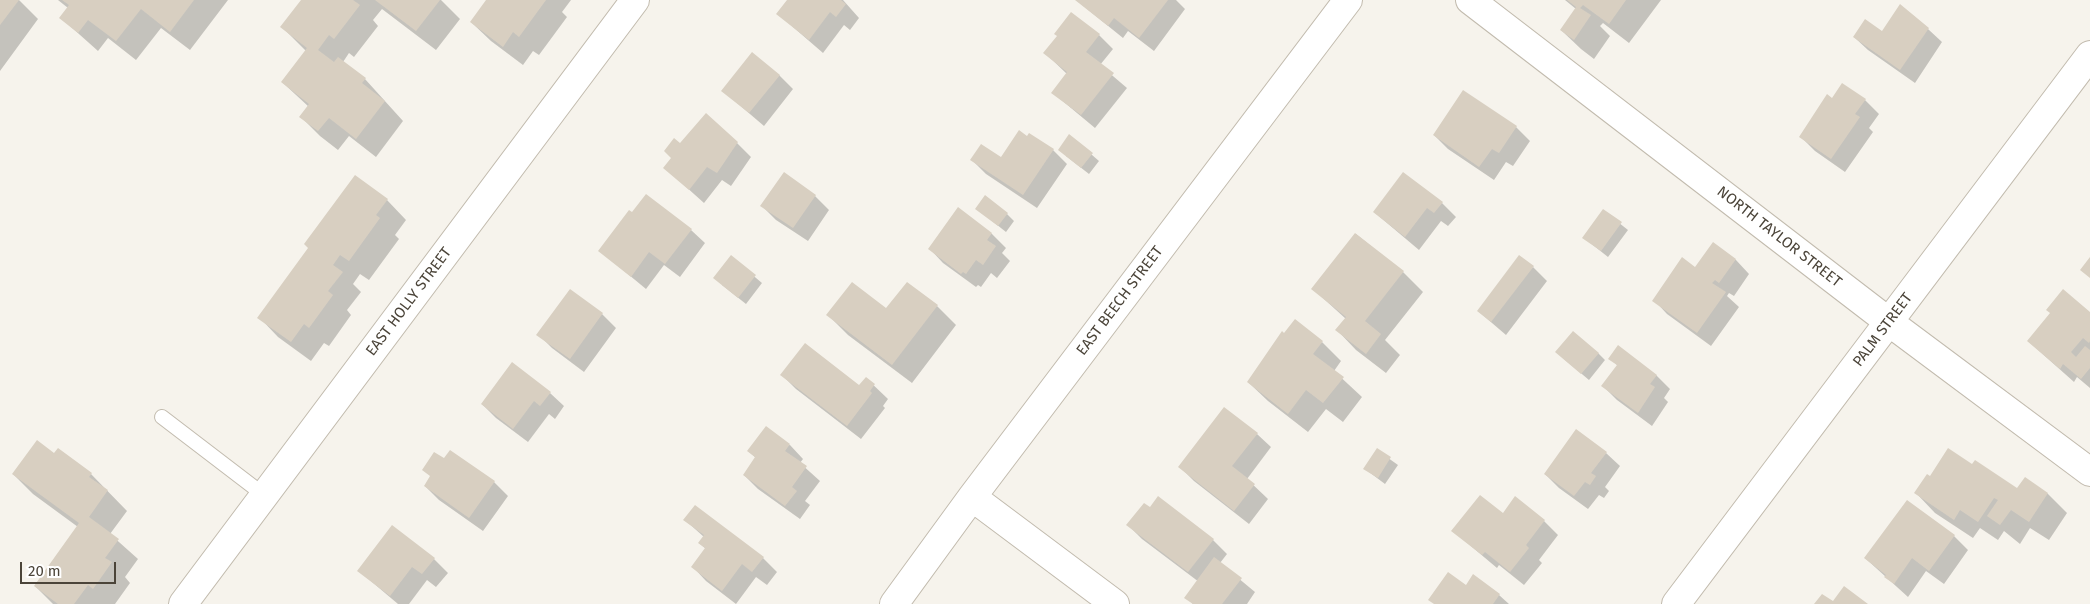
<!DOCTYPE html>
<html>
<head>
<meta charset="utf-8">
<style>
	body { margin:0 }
	#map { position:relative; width:2090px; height:604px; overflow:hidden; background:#f6f3ec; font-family:"Fira Sans",sans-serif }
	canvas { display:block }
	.scale { position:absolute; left:20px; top:562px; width:96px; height:22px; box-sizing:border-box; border:2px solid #4b4439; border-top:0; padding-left:6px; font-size:15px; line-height:18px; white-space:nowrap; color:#4b4439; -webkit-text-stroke:4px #fff; paint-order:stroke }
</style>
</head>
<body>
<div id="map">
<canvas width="2090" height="604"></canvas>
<div class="scale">20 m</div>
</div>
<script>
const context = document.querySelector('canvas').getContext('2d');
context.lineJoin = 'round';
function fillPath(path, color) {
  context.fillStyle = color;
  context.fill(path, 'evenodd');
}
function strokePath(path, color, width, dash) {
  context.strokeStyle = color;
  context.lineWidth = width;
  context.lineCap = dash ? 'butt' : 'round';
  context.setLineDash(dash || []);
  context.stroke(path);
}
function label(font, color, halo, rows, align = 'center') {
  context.font = font + ' "Fira Sans",sans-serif';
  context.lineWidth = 4.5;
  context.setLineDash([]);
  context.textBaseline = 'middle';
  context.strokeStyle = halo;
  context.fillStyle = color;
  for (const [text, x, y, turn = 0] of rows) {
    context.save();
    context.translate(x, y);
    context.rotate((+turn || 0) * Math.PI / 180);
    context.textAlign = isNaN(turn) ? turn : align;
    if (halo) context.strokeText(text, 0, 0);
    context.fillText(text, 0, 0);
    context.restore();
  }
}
fillPath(new Path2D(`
	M 0,0 L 19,0 L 38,19 L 0,71 Z
	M 58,0 L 228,0 L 190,50 L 161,28 L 136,60 L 108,38 L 98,51 L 61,18 L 68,8 Z
	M 302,0 L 441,0 L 460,19 L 436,50 L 382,9 L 373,20 L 378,26 L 354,57 L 349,53 L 343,62 L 365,79 L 403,121 L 376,157 L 349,136 L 338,150 L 320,136 L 301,117 L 309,107 L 282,82 L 306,51 L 282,27 Z
	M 488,0 L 571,0 L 562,12 L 567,17 L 539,55 L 533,51 L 523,65 L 491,41 L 471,22 Z
	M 789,0 L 843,0 L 859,18 L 850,30 L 844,25 L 823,53 L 778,14 Z
	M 1076,0 L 1176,0 L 1185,9 L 1154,51 L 1128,31 L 1123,38 Z
	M 1565,0 L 1661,0 L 1629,43 L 1603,23 L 1600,26 L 1610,36 L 1594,59 L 1581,49 L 1561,30 L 1576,9 Z
	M 1900,6 L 1915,17 L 1942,42 L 1915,83 L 1868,50 L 1854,37 L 1882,33 Z
	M 1099,35 L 1113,49 L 1100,65 L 1127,88 L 1095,128 L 1053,93 L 1067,74 L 1045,53 Z
	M 779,75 L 793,89 L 764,126 L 723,91 Z
	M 1832,99 L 1865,100 L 1879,114 L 1869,128 L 1873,132 L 1845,172 L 1815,151 L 1801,137 Z
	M 1516,127 L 1530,141 L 1513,166 L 1506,162 L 1494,180 L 1448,149 L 1434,135 Z
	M 1070,136 L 1099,161 L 1089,174 L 1066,156 Z
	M 737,143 L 751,157 L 731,186 L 722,180 L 704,203 L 665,168 L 680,145 Z
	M 1053,150 L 1067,164 L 1037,208 L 986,174 L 972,160 L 1002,159 Z
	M 355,177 L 387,200 L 406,220 L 395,235 L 399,239 L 369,280 L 360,274 L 353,284 L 361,292 L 347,310 L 351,315 L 329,346 L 324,343 L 311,361 L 278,337 L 259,317 L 309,248 Z
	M 815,196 L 829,210 L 808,241 L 776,220 L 762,206 Z
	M 1442,203 L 1456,217 L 1448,226 L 1441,221 L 1419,250 L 1374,212 Z
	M 959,209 L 992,234 L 1006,248 L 1002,253 L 1010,261 L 997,278 L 991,273 L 981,287 L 978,285 L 976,287 L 943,263 L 930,249 Z
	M 977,209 L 1007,214 L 1014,221 L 1006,232 Z
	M 1604,211 L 1628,230 L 1608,257 L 1584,238 Z
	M 691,230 L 705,243 L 680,277 L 664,265 L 646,289 L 600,251 Z
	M 1356,234 L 1403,272 L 1423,292 L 1385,340 L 1400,355 L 1386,373 L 1356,350 L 1337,330 L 1346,319 L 1313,289 Z
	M 1713,244 L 1736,260 L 1749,274 L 1734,296 L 1729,293 L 1727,296 L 1739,307 L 1711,346 L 1667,314 L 1654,300 L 1696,268 Z
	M 731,257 L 762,283 L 746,304 L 722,285 Z
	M 1533,267 L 1547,281 L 1506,335 L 1478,311 Z
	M 570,290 L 602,314 L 616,328 L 584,372 L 552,348 L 538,334 Z
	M 937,306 L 956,325 L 912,383 L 848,335 L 828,315 Z
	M 2090,314 L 2090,388 L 2077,377 L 2074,382 L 2028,341 Z
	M 1322,342 L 1341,361 L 1334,371 L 1362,397 L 1343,422 L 1326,409 L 1308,432 L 1268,401 L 1248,382 Z
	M 1598,353 L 1605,360 L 1589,380 L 1564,359 Z
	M 1610,358 L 1656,375 L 1670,389 L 1664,398 L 1668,402 L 1652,426 L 1617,400 L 1603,386 L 1618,366 Z
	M 782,375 L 860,386 L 866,378 L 888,399 L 883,406 L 885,408 L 861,439 L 796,389 Z
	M 550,393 L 564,406 L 555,419 L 549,414 L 528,442 L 496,418 L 482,404 Z
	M 1257,434 L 1271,447 L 1247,479 L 1268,499 L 1249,524 L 1194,481 L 1180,467 Z
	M 790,445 L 803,459 L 800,463 L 820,481 L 805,501 L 810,505 L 800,519 L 758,489 L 744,475 L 756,458 L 748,451 Z
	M 58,450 L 91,474 L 127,511 L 110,534 L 138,559 L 125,577 L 130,583 L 115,604 L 53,604 L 35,586 L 78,527 L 33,494 L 13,474 L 55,455 Z
	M 1377,450 L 1398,465 L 1385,484 L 1365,469 Z
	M 1606,453 L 1620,466 L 1605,487 L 1609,491 L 1604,498 L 1599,495 L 1588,509 L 1559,488 L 1545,474 Z
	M 444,460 L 494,482 L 508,496 L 483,531 L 439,500 L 425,486 Z
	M 1973,465 L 2018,490 L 2025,478 L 2048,494 L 2067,513 L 2049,540 L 2030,528 L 2020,544 L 2004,531 L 1998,540 L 1980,528 L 1973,538 L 1935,513 L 1916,493 L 1930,477 Z
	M 1907,501 L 1954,536 L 1968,550 L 1944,584 L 1926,571 L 1908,597 L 1865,558 Z
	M 695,506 L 763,558 L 777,572 L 767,585 L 756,577 L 736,604 L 706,581 L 693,567 L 706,549 L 699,543 L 704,537 L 685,520 Z
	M 1503,514 L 1544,521 L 1558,535 L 1539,560 L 1542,563 L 1524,585 L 1499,565 L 1497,568 L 1453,531 Z
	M 1128,525 L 1213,540 L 1227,554 L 1220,563 L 1255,592 L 1247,604 L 1193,604 L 1187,598 L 1199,582 L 1142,539 Z
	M 434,559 L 448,573 L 436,587 L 427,580 L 409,604 L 398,604 L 359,571 Z
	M 1467,586 L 1499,595 L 1509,604 L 1434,604 Z`), '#0003');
fillPath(new Path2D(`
	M 0,0 L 19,0 L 0,25 Z
	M 62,0 L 194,0 L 170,32 L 141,9 L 116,41 L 88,20 L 78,33 L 59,18 L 69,5 Z
	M 301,0 L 353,0 L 360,5 L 334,39 L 329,35 L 318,50 L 334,62 L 338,57 L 366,78 L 362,83 L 385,101 L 356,139 L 329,118 L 318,131 L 299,117 L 309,104 L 281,82 L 307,48 L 280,27 Z
	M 375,0 L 440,0 L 416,31 Z
	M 486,0 L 546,0 L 519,37 L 513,32 L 503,47 L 470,22 Z
	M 787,0 L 841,0 L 846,4 L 836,17 L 830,12 L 809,40 L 776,14 Z
	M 1075,0 L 1168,0 L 1139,38 L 1114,18 L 1108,26 Z
	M 1567,0 L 1626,0 L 1609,24 L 1583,5 L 1580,8 L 1591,15 L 1574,40 L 1560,30 L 1576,7 Z
	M 1900,4 L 1929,28 L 1900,70 L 1853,37 L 1865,19 L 1882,31 Z
	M 1071,12 L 1100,34 L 1086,52 L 1114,73 L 1081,115 L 1051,93 L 1067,72 L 1043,53 L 1057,36 L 1054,34 Z
	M 752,52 L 780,75 L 749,113 L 721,91 Z
	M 1842,83 L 1866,99 L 1855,114 L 1860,117 L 1831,159 L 1799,137 L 1827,94 L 1832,98 Z
	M 1463,90 L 1517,126 L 1499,153 L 1492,149 L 1479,167 L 1433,135 Z
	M 706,113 L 738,142 L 717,173 L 707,167 L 689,190 L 663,168 L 671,158 L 664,151 L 674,138 L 680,143 Z
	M 1019,130 L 1027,136 L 1029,133 L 1054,149 L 1023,195 L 970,160 L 981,144 L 1001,157 Z
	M 1069,134 L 1093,153 L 1081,168 L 1058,150 Z
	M 784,172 L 816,195 L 793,228 L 760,206 Z
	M 1403,172 L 1443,202 L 1434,213 L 1427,208 L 1405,237 L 1373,212 Z
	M 355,175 L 388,199 L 376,215 L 380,218 L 349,261 L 340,255 L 333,265 L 343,272 L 328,291 L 333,295 L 309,328 L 304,324 L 291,342 L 257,318 L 308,248 L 304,244 Z
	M 646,194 L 692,229 L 665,264 L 649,252 L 631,277 L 598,251 L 629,210 L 632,212 Z
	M 985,195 L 1008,213 L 998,226 L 975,209 Z
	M 958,207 L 992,233 L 987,240 L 996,246 L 983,265 L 976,260 L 966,274 L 963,272 L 961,274 L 928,249 Z
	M 1603,209 L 1622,222 L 1601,251 L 1582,238 Z
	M 1355,233 L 1404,271 L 1365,321 L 1381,334 L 1366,354 L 1335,330 L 1346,317 L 1311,289 Z
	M 1713,242 L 1736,259 L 1719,283 L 1715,280 L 1712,283 L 1726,292 L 1697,333 L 1652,301 L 1682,257 L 1695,267 Z
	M 731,255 L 756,275 L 738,298 L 713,278 Z
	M 1519,255 L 1534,266 L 1491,322 L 1477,311 Z
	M 2090,257 L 2090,278 L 2080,270 Z
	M 852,282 L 886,308 L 907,282 L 938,305 L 892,365 L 826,315 Z
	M 570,289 L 603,313 L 570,359 L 536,335 Z
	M 2063,289 L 2090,312 L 2090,341 L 2089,343 L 2083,338 L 2071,352 L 2076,357 L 2085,346 L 2090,350 L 2090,368 L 2081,379 L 2063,364 L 2060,369 L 2027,341 L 2050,313 L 2046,310 Z
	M 1295,319 L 1323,341 L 1313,354 L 1344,377 L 1323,403 L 1306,390 L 1288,414 L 1247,382 L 1282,331 L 1284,333 Z
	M 1573,331 L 1599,353 L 1581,374 L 1555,352 Z
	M 805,343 L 859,385 L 866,377 L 875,384 L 870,391 L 872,393 L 847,426 L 780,375 Z
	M 1618,345 L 1657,375 L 1650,384 L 1655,387 L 1638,413 L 1601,386 L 1617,365 L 1608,359 Z
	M 512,362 L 551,392 L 540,406 L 534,401 L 513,429 L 481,404 Z
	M 1224,407 L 1258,433 L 1232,466 L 1255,484 L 1234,511 L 1178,467 Z
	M 766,426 L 790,444 L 785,451 L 807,466 L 792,487 L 797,491 L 785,506 L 743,475 L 755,457 L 747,451 Z
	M 1576,429 L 1607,452 L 1591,473 L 1596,476 L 1590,485 L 1585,482 L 1574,496 L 1544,474 Z
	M 37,440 L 54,453 L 58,448 L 92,473 L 89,477 L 108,490 L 89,517 L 119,539 L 105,558 L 112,562 L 93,589 L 88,585 L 74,604 L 58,604 L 34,586 L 79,523 L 12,474 Z
	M 1377,448 L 1391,457 L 1378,478 L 1363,469 Z
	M 1948,448 L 1972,464 L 1975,460 L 2017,488 L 2025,477 L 2048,493 L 2029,522 L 2011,510 L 2000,525 L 1987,516 L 1998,500 L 1994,498 L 1978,522 L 1960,510 L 1954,520 L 1914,493 L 1927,474 L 1930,476 Z
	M 450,450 L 495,481 L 469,518 L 424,486 L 430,476 L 422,470 L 434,452 L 444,458 Z
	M 1480,495 L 1503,513 L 1515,496 L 1545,520 L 1526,545 L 1529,548 L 1510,572 L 1485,552 L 1482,555 L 1451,531 Z
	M 1158,496 L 1214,539 L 1188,572 L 1126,525 L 1144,503 L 1150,507 Z
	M 1907,500 L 1955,535 L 1929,571 L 1912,558 L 1894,584 L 1884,577 L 1886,575 L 1864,558 Z
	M 695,505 L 764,557 L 752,572 L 742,564 L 722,591 L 691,567 L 705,548 L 698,543 L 704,535 L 683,520 Z
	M 392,525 L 435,558 L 422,574 L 412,567 L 390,596 L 357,571 Z
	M 1214,557 L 1242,578 L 1222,604 L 1193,604 L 1184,598 Z
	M 1448,572 L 1466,585 L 1473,574 L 1500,594 L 1493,604 L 1434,604 L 1428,600 Z
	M 1844,586 L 1868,604 L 1814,604 L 1822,594 L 1833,601 Z`), '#d8cfc1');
const lane = new Path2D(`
	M 162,417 L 264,495`);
const street = new Path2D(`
	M 1470,0 L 1889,322 L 2090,472
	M 972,497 L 1115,604
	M 183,604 L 635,0
	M 894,604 L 972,497 L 1348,0
	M 1676,604 L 2090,55`);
strokePath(lane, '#c2bbae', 16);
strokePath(street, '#c2bbae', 30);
strokePath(lane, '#fff', 14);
strokePath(street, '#fff', 28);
label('15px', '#4b4439', '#fff', [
	["NORTH TAYLOR STREET",1779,237,38],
	["EAST BEECH STREET",1120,301,-53],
	["EAST HOLLY STREET",409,302,-53],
	["PALM STREET",1883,330,-53]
]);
</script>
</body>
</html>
